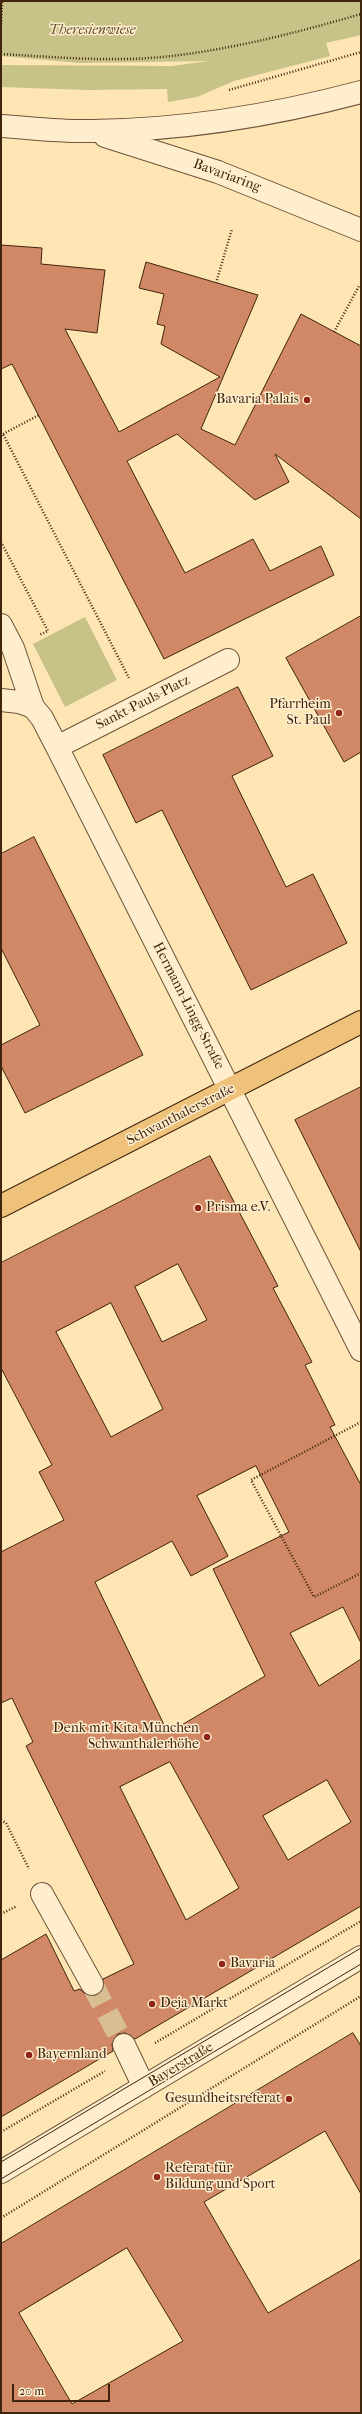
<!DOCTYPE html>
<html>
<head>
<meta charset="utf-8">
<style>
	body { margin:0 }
	#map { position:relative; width:362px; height:2414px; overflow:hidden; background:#fde5b4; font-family:"IM FELL French Canon",serif }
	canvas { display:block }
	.frame { position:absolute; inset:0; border:2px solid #3f240e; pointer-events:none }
	.scale { position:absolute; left:12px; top:2384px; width:98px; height:18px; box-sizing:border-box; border:2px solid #3f240e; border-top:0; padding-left:5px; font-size:12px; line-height:14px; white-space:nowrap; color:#3f240e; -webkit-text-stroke:3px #feeece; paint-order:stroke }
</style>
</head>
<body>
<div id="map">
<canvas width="362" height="2414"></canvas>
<div class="frame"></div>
<div class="scale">20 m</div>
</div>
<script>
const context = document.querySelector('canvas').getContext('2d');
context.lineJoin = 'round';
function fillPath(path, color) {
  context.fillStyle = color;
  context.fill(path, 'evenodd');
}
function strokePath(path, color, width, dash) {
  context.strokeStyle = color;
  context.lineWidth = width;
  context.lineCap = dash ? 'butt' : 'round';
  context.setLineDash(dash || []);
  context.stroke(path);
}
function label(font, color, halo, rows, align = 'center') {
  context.font = font + ' "IM FELL French Canon",serif';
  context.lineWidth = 3;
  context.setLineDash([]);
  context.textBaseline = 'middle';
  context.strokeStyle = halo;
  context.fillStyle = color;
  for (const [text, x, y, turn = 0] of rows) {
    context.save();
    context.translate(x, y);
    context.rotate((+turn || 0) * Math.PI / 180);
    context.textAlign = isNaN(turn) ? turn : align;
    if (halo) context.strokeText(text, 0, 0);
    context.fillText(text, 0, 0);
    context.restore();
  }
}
fillPath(new Path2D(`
	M 1,1 L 361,1 L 361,35 L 326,43 L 330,56 L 234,81 L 197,97 L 168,102 L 167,89 L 87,90 L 1,87 L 1,65 L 172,66 L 209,61 L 79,63 L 1,56 Z
	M 85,617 L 117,680 L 65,707 L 33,644 Z`), '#c7c287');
const building = new Path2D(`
	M 1,245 L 42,248 L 41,264 L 105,270 L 97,333 L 65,329 L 119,432 L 220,377 L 161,344 L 165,326 L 157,324 L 164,294 L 139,288 L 146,262 L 258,295 L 201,429 L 235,445 L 301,314 L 361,346 L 361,519 L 275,454 L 289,482 L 255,500 L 177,434 L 127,461 L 185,573 L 253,539 L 270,571 L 321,546 L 334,575 L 164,659 L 12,364 L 1,369 Z
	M 361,616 L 361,752 L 344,762 L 286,658 Z
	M 238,687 L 273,756 L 232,776 L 286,887 L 313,874 L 347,943 L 251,990 L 162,810 L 136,823 L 103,755 Z
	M 34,837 L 143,1055 L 25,1113 L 1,1066 L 1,1045 L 40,1025 L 1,948 L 1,854 Z
	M 361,1087 L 361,1252 L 295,1120 Z
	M 210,1156 L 278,1286 L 273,1288 L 312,1362 L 305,1365 L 335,1425 L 330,1427 L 361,1485 L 361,1643 L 343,1607 L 290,1633 L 319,1686 L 361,1659 L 361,1906 L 135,2039 L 125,2033 L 118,2034 L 112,2044 L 113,2051 L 1,2117 L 1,1960 L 46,1934 L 74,1991 L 80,1989 L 85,1994 L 91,1996 L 102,1991 L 103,1979 L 134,1964 L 26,1746 L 33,1742 L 12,1698 L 1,1703 L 1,1552 L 64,1520 L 39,1472 L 52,1465 L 1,1368 L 1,1263 ZM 178,1264 L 207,1320 L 162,1342 L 135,1287 ZM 111,1303 L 163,1409 L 111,1437 L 56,1332 ZM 256,1466 L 289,1532 L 213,1569 L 265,1676 L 168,1733 L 95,1582 L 172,1541 L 191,1576 L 228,1556 L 197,1496 ZM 170,1762 L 239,1888 L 186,1920 L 120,1787 ZM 327,1780 L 351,1822 L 288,1860 L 263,1816 Z
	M 353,2033 L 361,2046 L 361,2194 L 325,2131 L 204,2202 L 268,2313 L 361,2259 L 361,2413 L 1,2413 L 1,2244 ZM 127,2248 L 183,2341 L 72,2404 L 19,2313 Z`);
fillPath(building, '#d18866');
strokePath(building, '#3f240e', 1);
strokePath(new Path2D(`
	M 92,1984 L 124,2045`), '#d7be93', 22, [22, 11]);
const minor = new Path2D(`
	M 1,126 C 31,128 62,132 92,131 C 185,130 271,116 361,92
	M 105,136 L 218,172 L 361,230
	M 1,625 L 13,648 L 33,707 L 42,718 L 57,747 L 361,1350
	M 1,700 L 19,702 L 33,707
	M 57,747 L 228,660
	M 42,1894 L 92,1984
	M 124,2045 L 144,2087
	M 1,2172 L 361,1957`);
const major = new Path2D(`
	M 1,1206 L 361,1022`);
strokePath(minor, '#6e5438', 24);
strokePath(major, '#3f240e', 24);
strokePath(new Path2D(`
	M 1,24 L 2,1
	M 1,54 C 54,57 109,62 162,57 C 230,50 296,33 361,14
	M 229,90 L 361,52
	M 216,283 L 232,229
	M 334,332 L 359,286
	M 3,434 L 39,415
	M 1,435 L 3,434 L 129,678
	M 1,542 L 48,631 L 39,635
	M 361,1422 L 251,1480 L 314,1597 L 361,1573
	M 1,1820 L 6,1823 L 29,1869
	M 1,1914 L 17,1906
	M 155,2043 L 361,1921
	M 1,2132 L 105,2071
	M 1,2218 L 361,1996`), '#3f240e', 2.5, [1, 2]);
strokePath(minor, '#feeece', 22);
strokePath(major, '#eec27a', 22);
strokePath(new Path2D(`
	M 1,2162 L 361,1948
	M 1,2179 L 361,1964`), '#3f240e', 1);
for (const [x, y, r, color] of [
	[307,400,4,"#8f2418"],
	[339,713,4,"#8f2418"],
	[198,1208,4,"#8f2418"],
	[207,1737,4,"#8f2418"],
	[222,1964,4,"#8f2418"],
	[152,2004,4,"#8f2418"],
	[29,2055,4,"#8f2418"],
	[289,2099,4,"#8f2418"],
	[157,2177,4,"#8f2418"]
]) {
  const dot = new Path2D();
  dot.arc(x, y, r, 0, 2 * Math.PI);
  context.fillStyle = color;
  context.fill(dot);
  strokePath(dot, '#feeece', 1.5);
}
label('italic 14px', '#614c2c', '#feeece', [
	["Theresienwiese",92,31]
]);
label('14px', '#3f240e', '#feeece', [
	["Bavariaring",227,176,20],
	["Sankt-Pauls-Platz",143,703,-27],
	["Hermann-Lingg-Straße",188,1006,63],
	["Schwanthalerstraße",181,1115,-27],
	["Bayerstraße",181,2065,-31]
]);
label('14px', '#3f240e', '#feeece', [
	["Bavaria Palais",299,400,"right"],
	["Pfarrheim",331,705,"right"],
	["St. Paul",331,721,"right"],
	["Prisma e.V.",206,1208],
	["Denk mit Kita München",199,1729,"right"],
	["Schwanthalerhöhe",199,1745,"right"],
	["Bavaria",230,1964],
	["Deja Markt",160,2004],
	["Bayernland",37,2055],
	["Gesundheitsreferat",281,2099,"right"],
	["Referat für",165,2169],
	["Bildung und Sport",165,2185]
], 'left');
</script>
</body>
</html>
